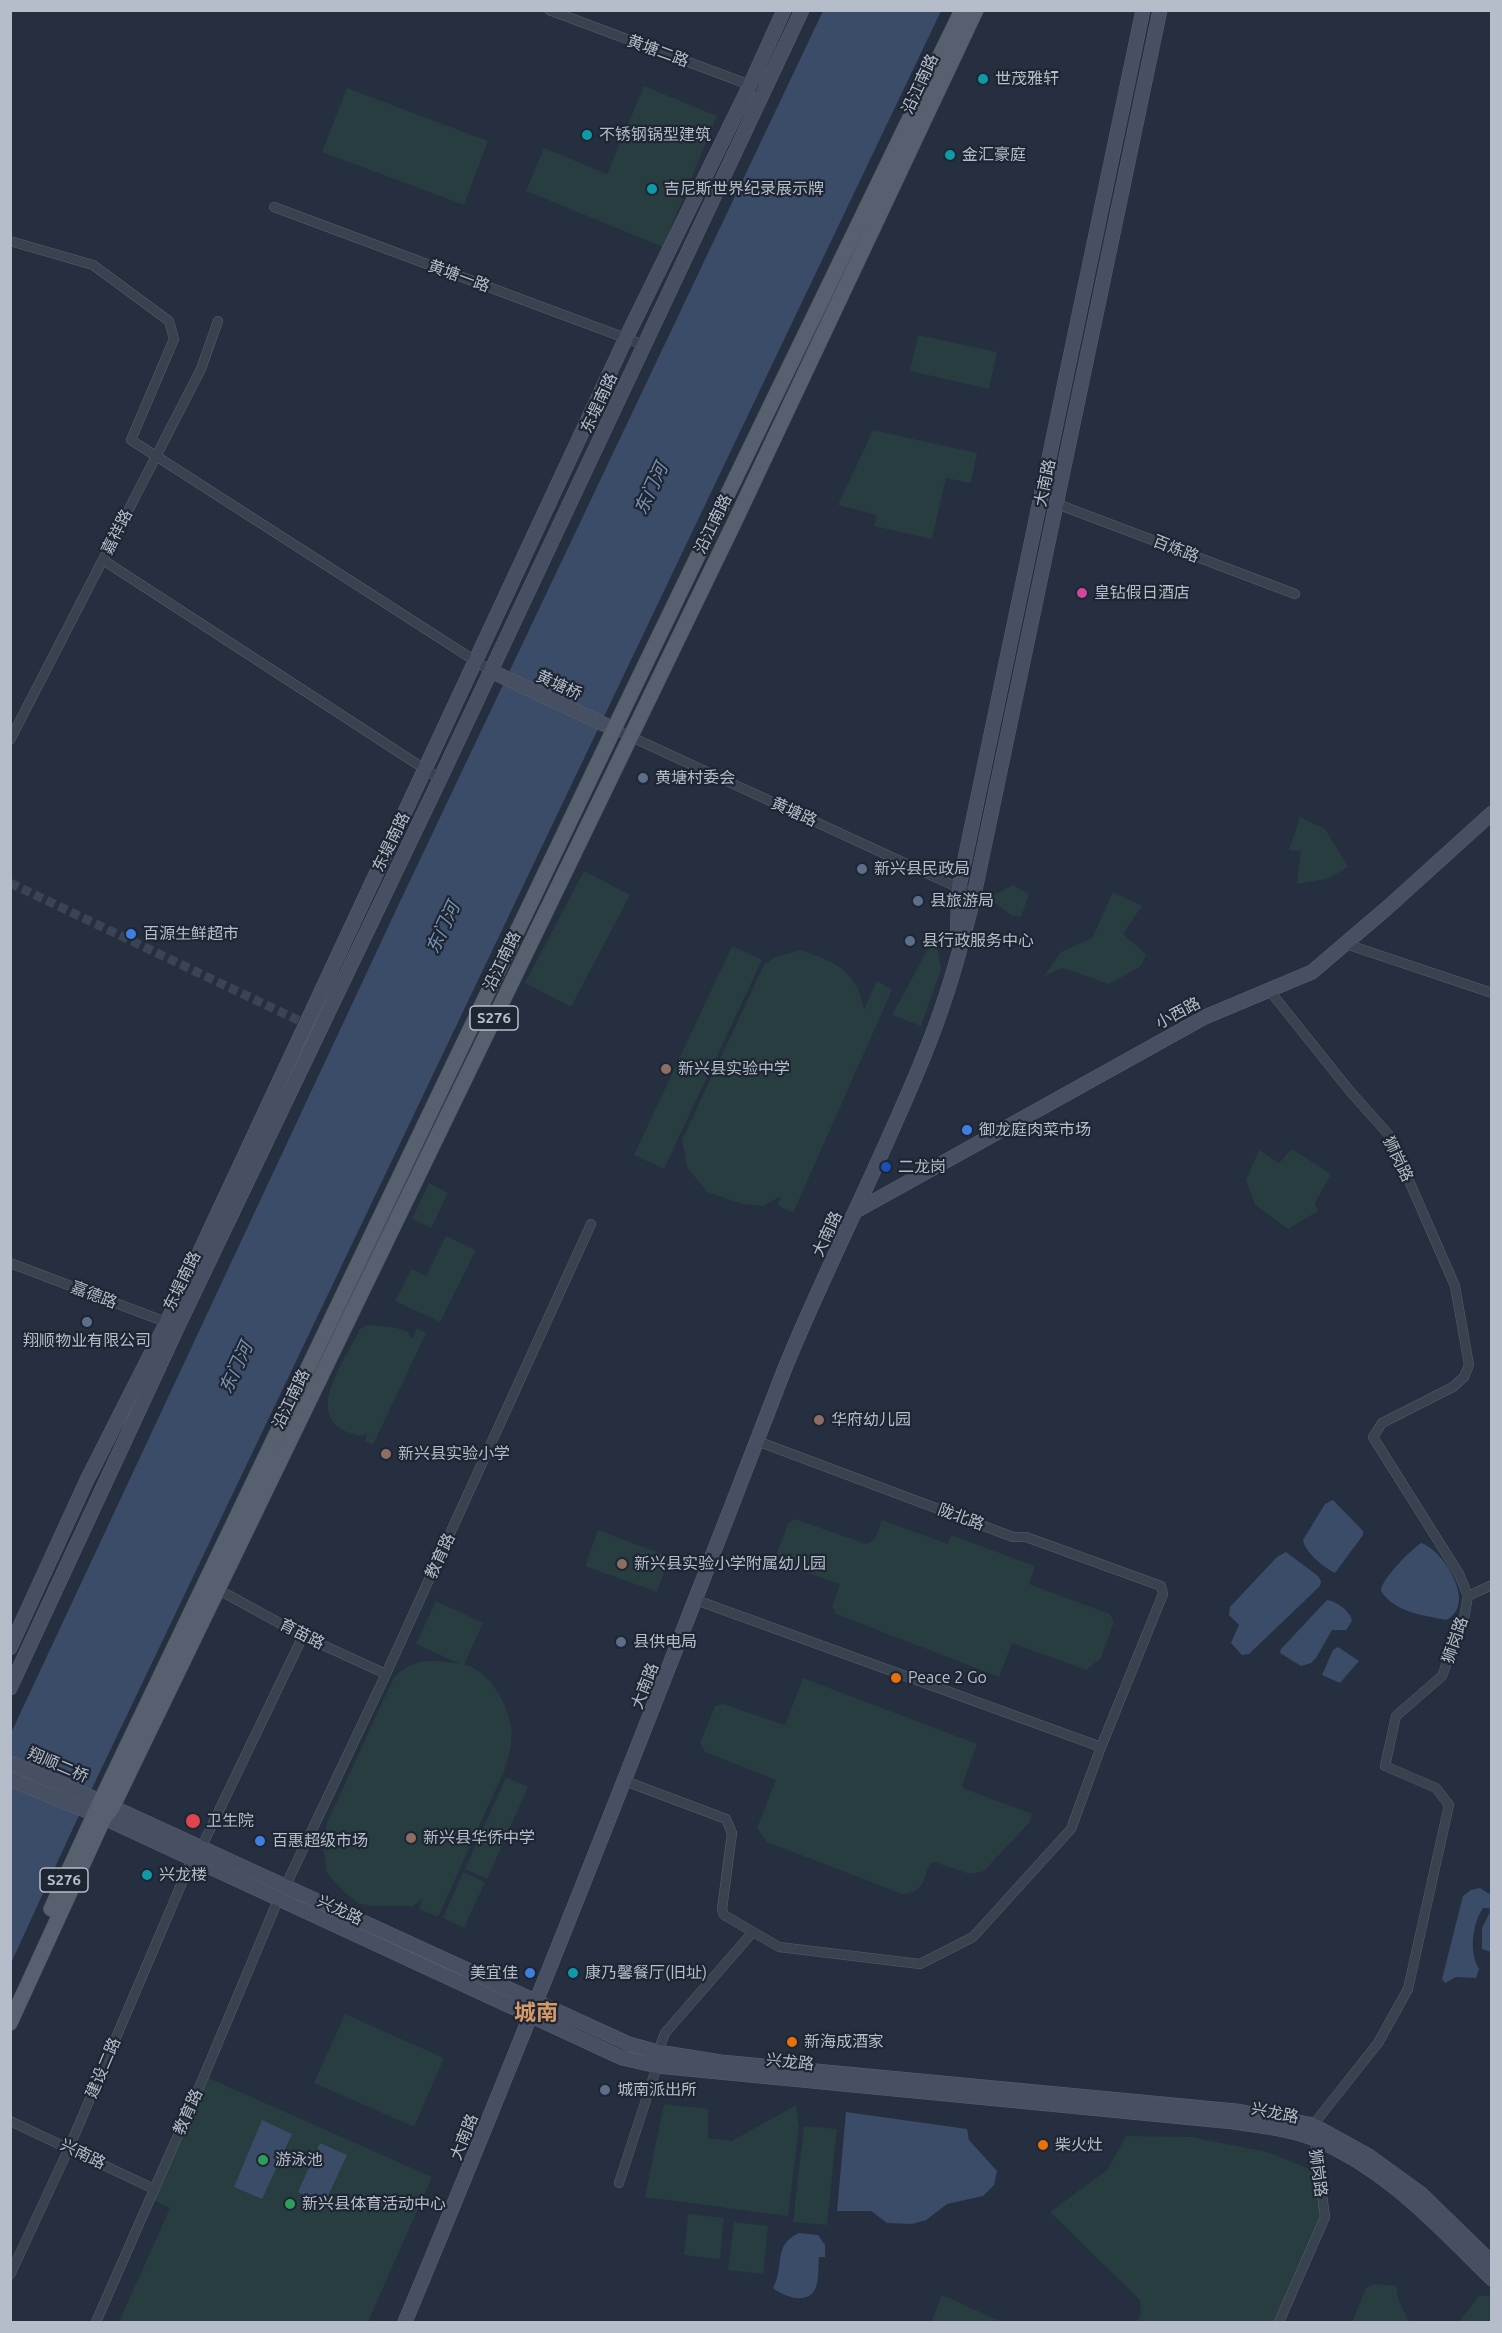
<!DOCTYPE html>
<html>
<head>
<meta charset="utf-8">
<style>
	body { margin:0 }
	#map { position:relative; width:1502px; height:2333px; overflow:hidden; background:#252f3f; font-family:Ubuntu,sans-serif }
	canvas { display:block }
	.frame { position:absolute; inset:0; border:12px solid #b5bdca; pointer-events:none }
</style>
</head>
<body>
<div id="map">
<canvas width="1502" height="2333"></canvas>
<div class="frame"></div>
</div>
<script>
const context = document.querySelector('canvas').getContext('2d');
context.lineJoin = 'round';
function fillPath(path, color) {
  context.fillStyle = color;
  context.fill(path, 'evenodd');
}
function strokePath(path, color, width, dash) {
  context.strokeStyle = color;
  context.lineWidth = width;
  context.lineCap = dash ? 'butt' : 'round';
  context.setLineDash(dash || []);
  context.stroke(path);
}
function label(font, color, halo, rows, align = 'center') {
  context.font = font + ' Ubuntu,"Noto Sans SC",sans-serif';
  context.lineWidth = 4.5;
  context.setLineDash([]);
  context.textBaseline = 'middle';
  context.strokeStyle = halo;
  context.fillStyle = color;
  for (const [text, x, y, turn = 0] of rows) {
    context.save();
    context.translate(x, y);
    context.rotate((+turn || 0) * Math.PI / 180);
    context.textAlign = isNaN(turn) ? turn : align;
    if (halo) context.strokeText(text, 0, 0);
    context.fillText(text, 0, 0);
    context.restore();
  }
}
fillPath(new Path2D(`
	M 644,86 L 717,116 L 663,247 L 526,191 L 544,148 L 607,174 Z
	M 347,88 L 488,141 L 464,205 L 322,152 Z
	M 918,335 L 997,352 L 989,389 L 910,371 Z
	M 873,430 L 977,453 L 971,483 L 946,478 L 932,539 L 874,526 L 877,515 L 838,505 Z
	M 1300,817 L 1325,829 L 1348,867 L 1327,879 L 1297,884 L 1301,851 L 1289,850 Z
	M 584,871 L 630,895 L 571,1007 L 525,983 Z
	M 1013,885 L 1029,894 L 1021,917 L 1011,915 L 988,898 Z
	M 1113,892 L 1142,906 L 1123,934 L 1146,954 L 1141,966 L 1109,984 L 1063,968 L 1044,976 L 1061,952 L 1092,938 Z
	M 935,936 L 941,970 L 921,1026 L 892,1015 Z
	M 732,946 L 762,960 L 664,1169 L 634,1155 Z
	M 801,950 C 835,963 857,969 864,1009 L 877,981 L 892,990 L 793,1213 L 777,1205 L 781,1196 L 763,1206 L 742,1204 L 707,1192 L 687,1167 L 682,1140 L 764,965 L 775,957 Z
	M 1292,1149 L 1331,1174 L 1315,1203 L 1318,1211 L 1288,1229 L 1255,1205 L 1246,1180 L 1259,1150 L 1279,1163 Z
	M 429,1183 L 448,1193 L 431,1228 L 412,1219 Z
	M 446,1236 L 476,1250 L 440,1322 L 395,1301 L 411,1269 L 426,1276 Z
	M 368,1325 L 392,1327 L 407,1331 L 412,1339 L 417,1328 L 426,1333 L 373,1445 L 365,1441 L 367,1434 L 363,1436 C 296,1426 342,1365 360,1329 Z
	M 795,1519 L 866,1544 L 875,1539 L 882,1520 L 948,1544 L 951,1535 L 1035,1566 L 1029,1584 L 1110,1614 L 1114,1622 L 1101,1658 L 1086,1670 L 1012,1643 L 999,1677 L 836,1614 L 832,1606 L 840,1584 L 779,1563 L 776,1556 L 788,1523 Z
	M 598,1530 L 670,1557 L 657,1592 L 585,1566 Z
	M 436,1601 L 483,1623 L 464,1665 C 489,1669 507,1703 511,1726 C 513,1741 509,1755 505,1769 L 438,1917 L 419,1909 L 423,1898 L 413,1906 L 375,1906 L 360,1904 L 345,1893 L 327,1873 L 323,1846 L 327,1823 L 394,1677 C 415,1657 433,1660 460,1664 L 416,1644 Z
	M 803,1678 L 977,1744 L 962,1786 L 965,1789 L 1030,1813 L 1032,1815 L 1029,1823 L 984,1871 L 970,1874 L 934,1862 L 929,1865 C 924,1881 922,1893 902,1894 L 767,1842 L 757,1828 L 776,1780 L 705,1752 L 700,1743 L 715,1706 L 723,1704 L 785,1725 Z
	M 506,1777 L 528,1787 L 487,1879 L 465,1869 Z
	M 463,1872 L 485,1882 L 464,1928 L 443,1918 Z
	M 345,2014 L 444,2058 L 414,2127 L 314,2083 Z
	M 204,2076 L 432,2177 L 368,2322 L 119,2322 L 170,2208 L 150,2199 Z
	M 664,2104 L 708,2109 L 708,2138 L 732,2141 L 796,2105 L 799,2128 L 788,2216 L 645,2197 Z
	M 804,2126 L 837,2129 L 827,2225 L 793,2222 Z
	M 1126,2136 L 1191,2137 L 1268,2152 L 1319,2173 L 1325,2217 L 1279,2322 L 1136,2322 L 1141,2315 L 1140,2300 L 1050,2212 L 1107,2170 Z
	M 688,2214 L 724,2218 L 720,2259 L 684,2255 Z
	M 734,2222 L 768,2226 L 763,2274 L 728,2270 Z
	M 1375,2284 L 1396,2286 L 1398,2299 L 1408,2320 L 1416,2322 L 1352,2322 L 1366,2288 Z
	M 942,2295 L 1002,2322 L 931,2322 Z
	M 1479,2296 L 1489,2296 L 1491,2299 L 1491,2322 L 1459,2322 Z`), '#273d40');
fillPath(new Path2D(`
	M 823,11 L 941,11 L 74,1826 L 11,1963 L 11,1733 L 397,908 Z
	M 1333,1500 L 1363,1531 L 1363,1535 L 1335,1573 C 1325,1568 1305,1553 1303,1540 L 1325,1504 Z
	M 1421,1543 C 1444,1550 1478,1605 1446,1620 C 1424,1615 1395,1613 1381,1591 C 1381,1579 1411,1550 1421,1543 Z
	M 1286,1552 L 1318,1576 L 1321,1581 L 1320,1586 L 1249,1654 L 1242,1655 L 1231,1643 L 1239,1625 L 1229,1615 L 1230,1607 L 1277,1557 Z
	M 1327,1600 C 1338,1602 1350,1611 1352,1621 L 1346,1630 L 1332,1630 L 1316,1658 L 1311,1663 L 1301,1666 L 1280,1653 L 1281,1649 Z
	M 1338,1647 L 1359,1661 L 1340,1683 L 1322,1675 L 1333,1650 Z
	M 1480,1888 L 1491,1895 L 1491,1952 L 1482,1949 L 1482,1928 L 1490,1912 L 1489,1908 L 1483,1908 C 1472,1924 1469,1953 1479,1969 L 1476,1978 L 1456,1977 L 1445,1983 L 1442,1979 L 1463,1896 L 1471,1890 Z
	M 846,2112 L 967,2129 L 969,2140 L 997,2171 L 994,2185 L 983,2196 L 947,2204 L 926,2220 L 912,2224 L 887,2223 L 871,2211 L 837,2211 Z
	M 262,2120 L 292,2134 L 262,2199 L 234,2187 Z
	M 320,2143 L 347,2155 L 327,2198 L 317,2201 L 298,2192 Z
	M 799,2233 L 818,2235 L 825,2245 L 825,2257 L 819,2257 C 818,2266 819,2279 816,2287 C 809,2306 784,2297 773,2288 C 785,2267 772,2245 799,2233 Z`), '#3a4c68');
strokePath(new Path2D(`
	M 10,883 L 306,1024`), '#3b4454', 9, [9, 4.5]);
const street = new Path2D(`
	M 549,10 L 766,91
	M 274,207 L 644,345
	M 10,241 L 93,265 L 169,321 L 174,339 L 131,440 L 491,671
	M 1057,504 L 1295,594
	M 103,560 L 440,779
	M 614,729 L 974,895
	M 10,740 L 201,369 L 218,321
	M 1346,944 L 1492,993
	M 1269,990 L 1349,1090 L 1389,1135 L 1455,1286 L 1469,1365 L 1464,1377 L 1453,1387 L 1382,1423 L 1373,1437 L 1459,1574 L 1468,1596 L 1464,1618 L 1442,1676 L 1396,1716 L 1385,1766 L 1436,1788 L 1449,1805 L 1408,1989 L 1378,2043 L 1313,2125 L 1325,2217 L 1279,2322
	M 10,1263 L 171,1324
	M 219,1590 L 303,1636 L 386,1674
	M 1468,1596 L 1492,1585
	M 696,1600 L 1101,1747
	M 625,1781 L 726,1819 L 732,1833 L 722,1909 L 724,1915 L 779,1947 L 920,1964 L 973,1937 L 1071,1829 L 1101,1747 L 1163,1594 L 1161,1586 L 1026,1537 L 1013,1537 L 757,1441
	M 201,1848 L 303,1636
	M 285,1887 L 386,1674 L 591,1224
	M 10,2121 L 154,2189
	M 619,2183 L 657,2066 L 658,2052 L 665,2033 L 752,1933
	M 10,2275 L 69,2148 L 192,1859
	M 96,2322 L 204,2076 L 278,1900`);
const secondary = new Path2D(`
	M 491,671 L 614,729
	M 957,940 L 959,887 L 1143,10
	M 856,1211 L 1205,1017 L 1312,972 L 1387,908 L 1492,813
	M 10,1648 L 86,1482 L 167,1322 L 626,338 L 750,85 L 784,10
	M 10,1688 L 178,1326 L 440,779 L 802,10
	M 10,1763 L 93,1798 L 629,2044 L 658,2052 L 721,2062 L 1236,2111 L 1313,2125 L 1369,2156 L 1420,2193 L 1492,2263
	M 10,1779 L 104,1818 L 622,2058 L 657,2066 L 1234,2122 C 1260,2126 1290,2129 1315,2139 C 1388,2170 1437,2225 1492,2279
	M 405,2322 C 537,2006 662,1687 785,1368 C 830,1258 886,1153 929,1043 C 948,995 962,945 974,895 L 1160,10`);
const primary = new Path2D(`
	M 51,1909 L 100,1802 L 614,729 L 962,10
	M 10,2023 L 104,1818 L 112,1808 L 735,521 L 976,10`);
strokePath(street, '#575f6d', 10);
strokePath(secondary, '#575f6d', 15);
strokePath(primary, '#424a58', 16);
strokePath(street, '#39424f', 9);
strokePath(secondary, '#475062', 14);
strokePath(primary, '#57606f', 15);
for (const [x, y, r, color] of [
	[983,79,6,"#0f9aa8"],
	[587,135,6,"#0f9aa8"],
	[950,155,6,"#0f9aa8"],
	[652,189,6,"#0f9aa8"],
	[1082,593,6,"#d1479c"],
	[643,778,6,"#5c6f8a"],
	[862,869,6,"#5c6f8a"],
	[918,901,6,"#5c6f8a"],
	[131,934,6,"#3f7fe0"],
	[910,941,6,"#5c6f8a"],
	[666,1069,6,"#8d6e63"],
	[967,1130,6,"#3f7fe0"],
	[886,1167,6,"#1a4fb4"],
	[87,1322,6,"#5c6f8a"],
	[819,1420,6,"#8d6e63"],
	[386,1454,6,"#8d6e63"],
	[622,1564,6,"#8d6e63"],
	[621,1642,6,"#5c6f8a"],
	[896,1678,6,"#e8710a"],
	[193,1821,8,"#e0444e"],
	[411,1838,6,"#8d6e63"],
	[260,1841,6,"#3f7fe0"],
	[147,1875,6,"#0f9aa8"],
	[530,1973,6,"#3f7fe0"],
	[573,1973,6,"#0f9aa8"],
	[792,2042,6,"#e8710a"],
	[605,2090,6,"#5c6f8a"],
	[1043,2145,6,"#e8710a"],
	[263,2160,6,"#2e9e5b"],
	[290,2204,6,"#2e9e5b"]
]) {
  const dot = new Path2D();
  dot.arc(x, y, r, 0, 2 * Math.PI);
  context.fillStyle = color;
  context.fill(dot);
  strokePath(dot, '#1e2634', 2);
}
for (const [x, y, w] of [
	[494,1018,48],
	[64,1880,48]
]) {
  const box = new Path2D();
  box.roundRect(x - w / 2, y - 12, w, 24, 4.5);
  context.fillStyle = '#1e2634';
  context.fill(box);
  strokePath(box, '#b5bdca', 1.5);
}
label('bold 15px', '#b5bdca', null, [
	["S276",494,1018],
	["S276",64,1880]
]);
label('16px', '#b5bdca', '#1e2634', [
	["黄塘二路",658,51,20],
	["沿江南路",920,84,-65],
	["黄塘一路",459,276,20],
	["东堤南路",599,403,-65],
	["大南路",1045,483,-78],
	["沿江南路",713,524,-64],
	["嘉祥路",117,532,-63],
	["百炼路",1176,549,21],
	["黄塘桥",559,685,25],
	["黄塘路",794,812,24],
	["东堤南路",391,842,-64],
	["沿江南路",502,961,-64],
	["小西路",1178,1013,-28],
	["狮岗路",1398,1159,64],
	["大南路",827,1234,-65],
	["东堤南路",182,1281,-64],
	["嘉德路",94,1295,21],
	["沿江南路",291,1399,-64],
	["陇北路",961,1517,20],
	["教育路",440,1556,-65],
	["育苗路",302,1634,27],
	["狮岗路",1455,1640,-71],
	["大南路",645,1686,-69],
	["翔顺二桥",58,1765,23],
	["兴龙路",340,1910,25],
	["兴龙路",790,2062,6],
	["建设二路",103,2068,-67],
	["教育路",188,2112,-66],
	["兴龙路",1275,2113,11],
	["大南路",464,2137,-68],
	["兴南路",83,2154,26],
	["狮岗路",1318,2173,82]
]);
label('16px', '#b5bdca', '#1e2634', [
	["世茂雅轩",995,79],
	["不锈钢锅型建筑",599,135],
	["金汇豪庭",962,155],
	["吉尼斯世界纪录展示牌",664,189],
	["皇钻假日酒店",1094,593],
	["黄塘村委会",655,778],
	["新兴县民政局",874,869],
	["县旅游局",930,901],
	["百源生鲜超市",143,934],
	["县行政服务中心",922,941],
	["新兴县实验中学",678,1069],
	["御龙庭肉菜市场",979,1130],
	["二龙岗",898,1167],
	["翔顺物业有限公司",87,1341,"center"],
	["华府幼儿园",831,1420],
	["新兴县实验小学",398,1454],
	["新兴县实验小学附属幼儿园",634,1564],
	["县供电局",633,1642],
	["Peace 2 Go",908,1678],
	["卫生院",206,1821],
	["新兴县华侨中学",423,1838],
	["百惠超级市场",272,1841],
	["兴龙楼",159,1875],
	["美宜佳",518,1973,"right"],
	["康乃馨餐厅(旧址)",585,1973],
	["新海成酒家",804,2042],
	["城南派出所",617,2090],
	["柴火灶",1055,2145],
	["游泳池",275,2160],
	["新兴县体育活动中心",302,2204]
], 'left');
label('italic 18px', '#7c92b2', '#1e2634', [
	["东门河",651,489,-65],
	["东门河",443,928,-65],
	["东门河",236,1368,-65]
]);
label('bold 22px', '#d59965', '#1e2634', [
	["城南",536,2013]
]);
</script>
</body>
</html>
